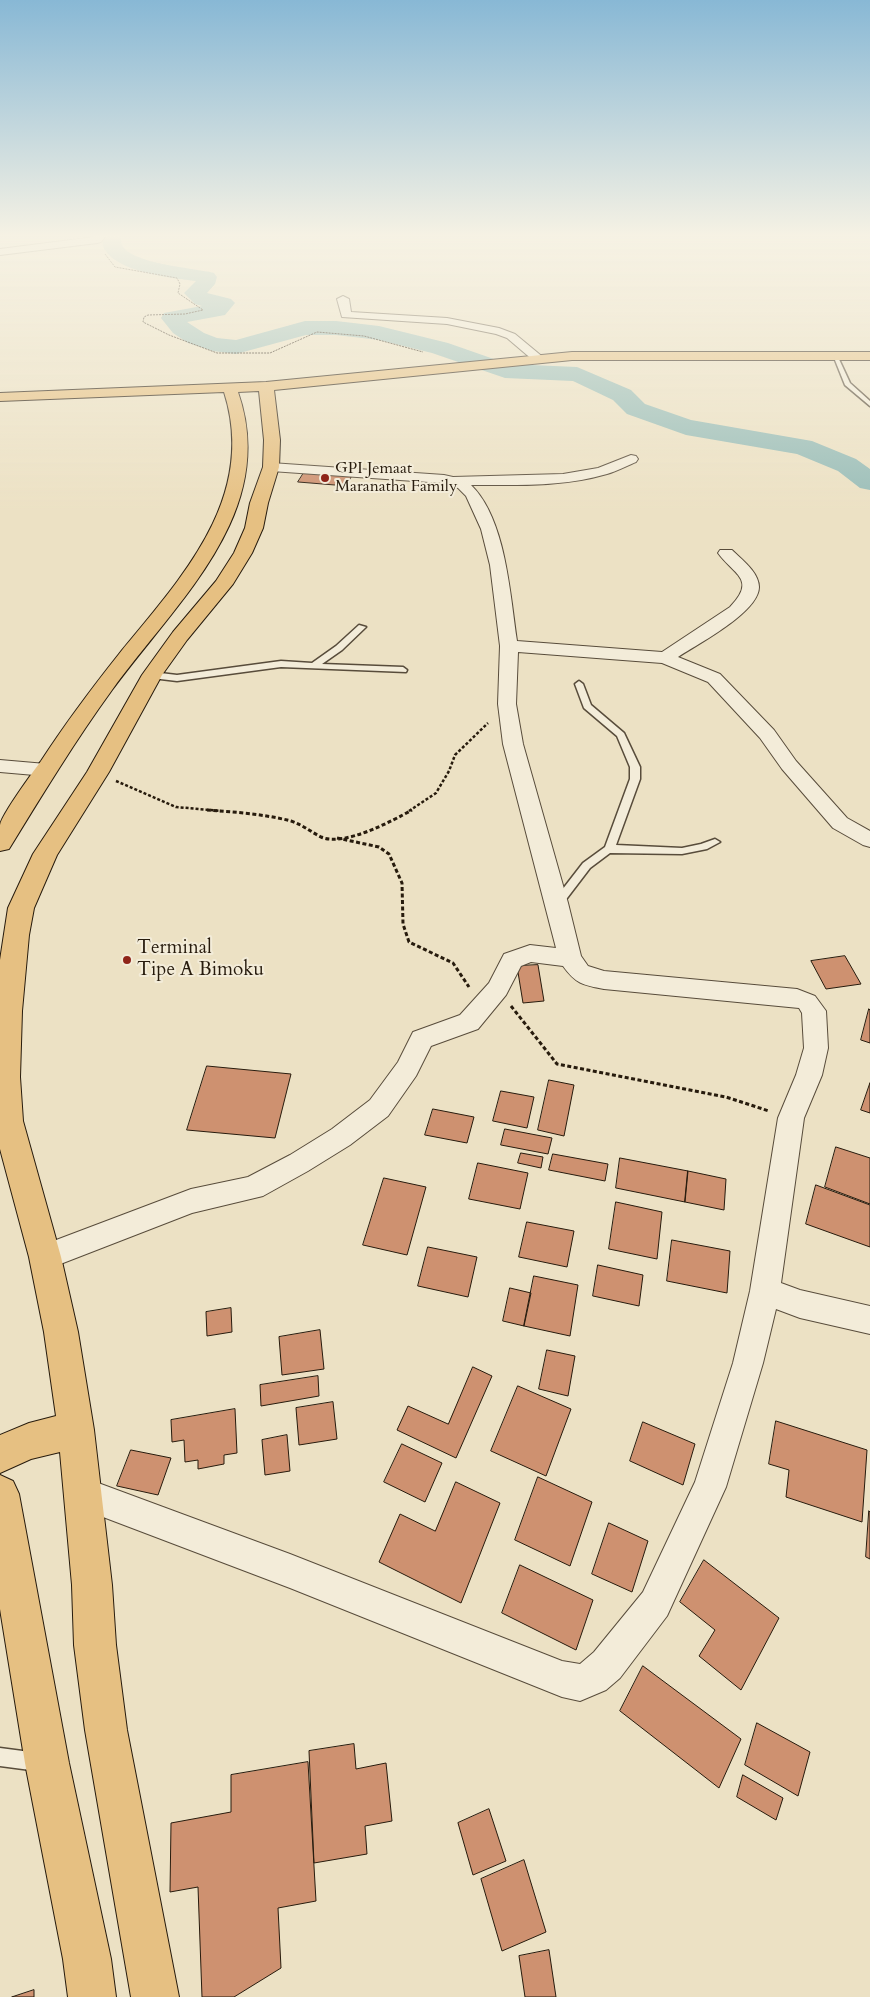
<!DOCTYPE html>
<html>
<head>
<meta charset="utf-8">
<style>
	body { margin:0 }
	canvas { display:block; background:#ece1c4 }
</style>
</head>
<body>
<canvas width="870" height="1997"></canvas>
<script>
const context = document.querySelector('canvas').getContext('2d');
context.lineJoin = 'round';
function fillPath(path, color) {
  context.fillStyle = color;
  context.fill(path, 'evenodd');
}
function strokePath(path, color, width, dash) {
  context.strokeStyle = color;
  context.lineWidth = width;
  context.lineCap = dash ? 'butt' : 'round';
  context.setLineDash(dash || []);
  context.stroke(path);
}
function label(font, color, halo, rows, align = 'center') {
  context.font = font + ' Cardo,serif';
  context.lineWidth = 4;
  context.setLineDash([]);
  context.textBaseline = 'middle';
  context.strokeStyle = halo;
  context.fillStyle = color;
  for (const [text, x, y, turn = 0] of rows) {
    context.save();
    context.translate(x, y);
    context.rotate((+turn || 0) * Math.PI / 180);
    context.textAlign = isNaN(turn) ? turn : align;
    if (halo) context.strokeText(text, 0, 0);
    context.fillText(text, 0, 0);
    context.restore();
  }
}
fillPath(new Path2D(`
	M 103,234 L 121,234 C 122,237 121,242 122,245 C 131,264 195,268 214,273 L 217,277 L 215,284 L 207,293 L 231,299 L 235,303 L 225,315 L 187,322 L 204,333 L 217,338 L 236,340 L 305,321 L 336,321 L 379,326 L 448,343 L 508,364 L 577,367 L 631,390 L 645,404 L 691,420 L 812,441 L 856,459 L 870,469 L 870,490 L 860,488 L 838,471 L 797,454 L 686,435 L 627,414 L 613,400 L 573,381 L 505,378 L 432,353 L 379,340 L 336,335 L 306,335 L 236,354 L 213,351 L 188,343 L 173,333 L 161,318 L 164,313 L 202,306 L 195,304 L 184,293 L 196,281 C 172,278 113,272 103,246 C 102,243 103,237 103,234 Z`), '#99bdb8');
const building = new Path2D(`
	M 305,471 L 352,475 L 347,486 L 298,482 Z
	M 845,956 L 861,984 L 826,989 L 811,961 Z
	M 538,965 L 544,1001 L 523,1003 L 517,966 Z
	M 869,1009 L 870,1010 L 870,1043 L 861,1040 Z
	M 207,1066 L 291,1074 L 275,1138 L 187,1130 Z
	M 549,1080 L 574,1085 L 564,1136 L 538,1130 Z
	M 870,1083 L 870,1113 L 861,1110 Z
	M 501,1091 L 534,1097 L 527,1128 L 493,1121 Z
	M 433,1109 L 474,1117 L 467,1143 L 425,1135 Z
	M 505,1129 L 552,1138 L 548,1154 L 501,1145 Z
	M 836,1147 L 870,1158 L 870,1204 L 825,1187 Z
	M 521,1153 L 543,1157 L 541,1168 L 518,1163 Z
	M 553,1154 L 608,1164 L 605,1181 L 549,1170 Z
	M 620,1158 L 688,1171 L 685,1202 L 616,1188 Z
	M 478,1163 L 528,1173 L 520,1209 L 469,1199 Z
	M 688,1171 L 726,1179 L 724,1210 L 685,1202 Z
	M 384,1178 L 426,1187 L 407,1255 L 363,1245 Z
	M 816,1185 L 870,1205 L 870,1247 L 806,1224 Z
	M 616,1202 L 662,1212 L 657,1259 L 609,1249 Z
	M 527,1222 L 574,1231 L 567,1267 L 519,1257 Z
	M 672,1240 L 730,1251 L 727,1293 L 667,1281 Z
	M 428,1247 L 477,1257 L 468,1297 L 418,1286 Z
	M 598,1265 L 643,1275 L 639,1306 L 593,1296 Z
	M 534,1276 L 578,1285 L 570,1336 L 524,1326 Z
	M 510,1288 L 531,1293 L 524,1326 L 503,1321 Z
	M 231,1308 L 232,1332 L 207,1336 L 206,1312 Z
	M 320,1330 L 324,1369 L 282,1375 L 279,1337 Z
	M 547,1350 L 575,1356 L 568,1396 L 539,1389 Z
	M 473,1367 L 492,1376 L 456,1458 L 397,1430 L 408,1406 L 448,1424 Z
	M 318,1376 L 319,1396 L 261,1406 L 260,1385 Z
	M 518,1386 L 571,1409 L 546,1476 L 491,1451 Z
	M 333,1402 L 337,1439 L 299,1445 L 296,1408 Z
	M 235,1409 L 237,1453 L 224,1455 L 224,1464 L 198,1469 L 198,1460 L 185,1462 L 184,1440 L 172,1442 L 171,1420 Z
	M 776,1421 L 867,1450 L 862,1522 L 786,1497 L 789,1470 L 769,1464 Z
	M 643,1422 L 695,1444 L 683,1485 L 630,1461 Z
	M 287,1435 L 290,1471 L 265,1475 L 262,1440 Z
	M 402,1444 L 442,1463 L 425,1502 L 384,1482 Z
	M 131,1450 L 171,1458 L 158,1495 L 117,1486 Z
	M 538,1477 L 592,1502 L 570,1566 L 515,1540 Z
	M 456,1482 L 500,1503 L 461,1603 L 379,1562 L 400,1514 L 435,1531 Z
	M 869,1511 L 870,1512 L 870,1559 L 866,1557 Z
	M 609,1523 L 648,1541 L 632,1592 L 592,1574 Z
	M 704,1560 L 779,1618 L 741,1690 L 699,1656 L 715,1630 L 680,1602 Z
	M 520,1565 L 593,1600 L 576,1650 L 502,1613 Z
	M 643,1666 L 741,1739 L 719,1788 L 620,1711 Z
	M 757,1723 L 810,1752 L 798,1796 L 745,1765 Z
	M 354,1744 L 356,1769 L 386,1763 L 392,1821 L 365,1826 L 367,1854 L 314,1863 L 309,1751 Z
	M 308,1762 L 316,1901 L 278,1908 L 281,1968 L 234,1997 L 202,1997 L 198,1887 L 170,1892 L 171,1823 L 231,1812 L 231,1775 Z
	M 743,1775 L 783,1798 L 776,1820 L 737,1797 Z
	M 489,1809 L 506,1861 L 473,1875 L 458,1823 Z
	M 524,1860 L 546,1932 L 502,1951 L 481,1879 Z
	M 549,1950 L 556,1997 L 525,1997 L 519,1956 Z
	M 34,1990 L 34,1997 L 12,1997 Z`);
fillPath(building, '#ce9170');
strokePath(building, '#271b0d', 1);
const lane = new Path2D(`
	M 833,355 L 837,355 L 850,383 L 870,401 L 870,406 L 845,385 Z
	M 359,625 L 366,627 L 342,650 L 322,664 L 403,667 L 407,670 L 406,672 L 281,667 L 177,681 L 152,678 L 148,675 L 152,672 L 177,675 L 281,661 L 312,663 L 336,646 Z
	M 579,681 L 583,684 L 591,705 L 624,733 L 640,767 L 640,779 L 616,845 L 682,848 L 701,844 L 715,839 L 720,842 L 707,849 L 682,854 L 610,853 L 590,868 L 561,906 L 557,907 L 552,903 L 583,863 L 605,847 L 630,779 L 630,767 L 617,736 L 584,708 L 575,684 Z
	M 0,1748 L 38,1753 L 44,1756 L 47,1762 L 44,1768 L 38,1771 L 0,1766 Z`);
const street = new Path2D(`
	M 97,234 L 107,234 L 101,242 L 97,243 L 0,255 L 0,249 L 94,237 Z
	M 343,296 L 349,299 L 351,312 L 447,318 L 499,328 L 515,334 L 544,358 L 538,362 L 534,361 L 507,338 L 496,334 L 447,324 L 342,317 L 337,299 Z
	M 631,455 L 636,456 L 638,459 L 636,462 C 626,466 617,471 607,474 C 563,487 517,485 471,485 C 506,519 510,595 517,641 L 662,652 L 730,607 C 757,579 734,575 718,553 L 720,550 L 732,550 C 741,559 759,572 759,587 C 759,612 698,644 678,657 L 720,674 L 774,730 L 796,761 L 847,818 L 870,831 L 870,847 L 863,845 L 833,828 L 782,769 L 760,738 L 708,682 L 662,663 L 518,652 L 516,704 L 523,744 L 568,903 L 581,956 L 588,966 L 604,971 L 797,989 L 815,996 L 826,1011 L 828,1048 L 822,1075 L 804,1118 L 781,1283 L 800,1290 L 870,1306 L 870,1334 L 800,1318 L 776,1309 L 763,1363 L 726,1487 L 667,1616 L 620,1678 L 606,1690 L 580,1701 L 562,1697 L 290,1588 L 82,1509 L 70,1505 L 66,1493 L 70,1481 L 82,1477 L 290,1554 L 562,1661 L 580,1664 L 594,1652 L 643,1592 L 695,1482 L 733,1363 L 750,1291 L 778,1118 L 796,1075 L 804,1048 L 802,1013 L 799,1008 L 604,989 C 583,985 576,984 563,966 L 531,962 L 521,966 L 506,995 L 478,1029 L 431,1046 L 416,1076 L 388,1116 L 350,1145 L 308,1171 L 263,1196 L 192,1213 L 45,1270 L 35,1266 L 31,1257 L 35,1248 L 191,1189 L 248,1177 L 290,1155 L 332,1129 L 370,1100 L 398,1062 L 413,1032 L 460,1015 L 489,983 L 504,954 L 530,945 L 556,948 L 503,744 L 498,704 L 500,646 L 490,565 L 481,529 L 466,496 L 458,488 L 443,483 L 271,471 L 266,470 L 264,467 L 266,464 L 271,463 L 444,475 L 453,477 L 563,474 L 598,468 Z
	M 0,760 L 46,764 L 53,766 L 56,770 L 53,774 L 46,776 L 0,772 Z`);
const highway = new Path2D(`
	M 572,352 L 870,352 L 870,360 L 572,360 L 274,390 L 280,440 L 279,467 L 268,503 L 263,528 L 252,553 L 233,584 L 187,640 L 162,675 L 109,772 L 57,855 L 34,908 L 29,935 L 22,1011 L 20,1077 L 23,1121 L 61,1257 L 78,1332 L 94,1430 L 112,1585 L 116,1645 L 127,1730 L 179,1997 L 131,1997 L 85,1730 L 74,1645 L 72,1585 L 60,1452 L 31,1459 L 0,1473 L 0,1435 L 29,1423 L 56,1416 L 44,1332 L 29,1257 L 0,1149 L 0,960 L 8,908 L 33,854 L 87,772 L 142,675 L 173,632 L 216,581 L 234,553 L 245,528 L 250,503 L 263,467 L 264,440 L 259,391 L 238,392 C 280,512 176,602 112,690 C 75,741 42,795 9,849 L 0,851 C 0,843 0,833 0,825 C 2,814 33,772 41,761 C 65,724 92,688 119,654 C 181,578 258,498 224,392 L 0,401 L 0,393 L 266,382 Z
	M 0,1475 L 13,1481 L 19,1494 L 69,1763 L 111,1959 L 116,1997 L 68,1997 L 63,1959 L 25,1763 L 0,1609 Z`);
strokePath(lane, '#584c3b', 3);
strokePath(street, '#584c3b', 2);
strokePath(highway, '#271b0d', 2);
strokePath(new Path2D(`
	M 105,254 L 115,267 L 177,278 L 180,284 L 178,293 L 203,310 L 185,314 L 148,315 L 144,317 L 143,322 L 169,335 L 217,353 L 270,353 L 317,332 L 364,336 L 423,352`), '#271b0d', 1, [2, 1]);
strokePath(new Path2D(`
	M 116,781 L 176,807 L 221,811
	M 409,811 L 436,793 L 449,771 L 455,755 L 488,723`), '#271b0d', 2.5, [3, 2]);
strokePath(new Path2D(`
	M 207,810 C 234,812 264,814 291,821 C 303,825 311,832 321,837 C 344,847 392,821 412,810
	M 337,838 L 379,847 L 389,854 L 402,883 L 403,924 L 409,942 L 453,963 L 469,987
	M 511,1006 L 557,1064 L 726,1097 L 769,1111`), '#271b0d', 3, [4, 2.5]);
fillPath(lane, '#f3ecd9');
fillPath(street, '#f3ecd9');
fillPath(highway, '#e6c082');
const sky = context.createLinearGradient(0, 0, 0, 513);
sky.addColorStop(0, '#88b8d5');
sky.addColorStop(0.46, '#f6f2e4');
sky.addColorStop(1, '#f6f2e400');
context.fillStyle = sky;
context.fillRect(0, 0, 870, 513);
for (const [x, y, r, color] of [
	[325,478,5,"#8f2418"],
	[127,960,5,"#8f2418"]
]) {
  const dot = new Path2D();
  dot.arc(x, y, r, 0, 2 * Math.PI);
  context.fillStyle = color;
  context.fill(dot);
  strokePath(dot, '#f3ecd9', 2);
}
label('16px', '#271b0d', '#f3ecd9', [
	["GPI Jemaat",335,469],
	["Maranatha Family",335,487]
], 'left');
label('19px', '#271b0d', '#f3ecd9', [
	["Terminal",137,949],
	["Tipe A Bimoku",137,971]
], 'left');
</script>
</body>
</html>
